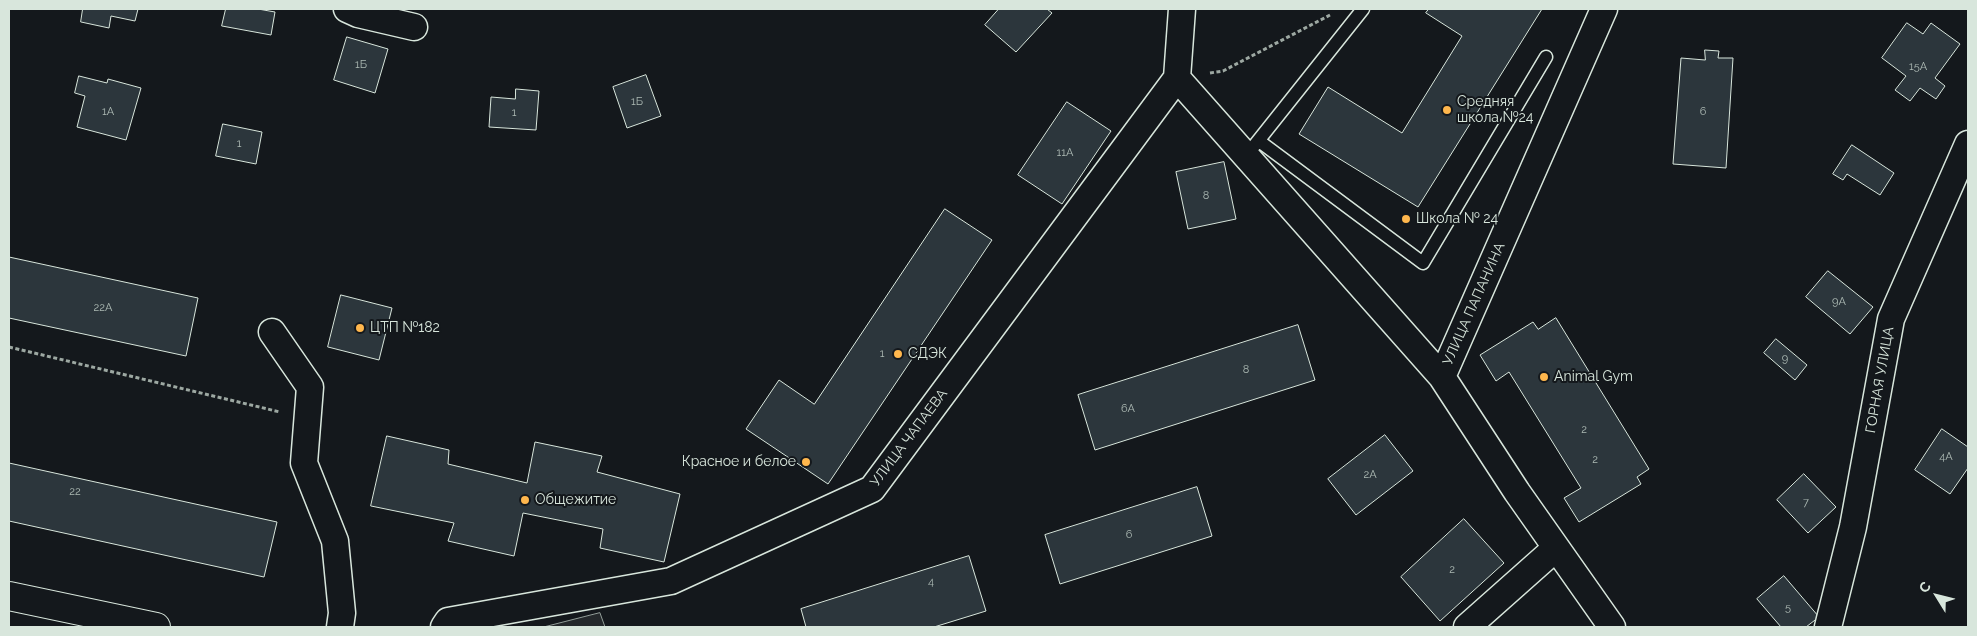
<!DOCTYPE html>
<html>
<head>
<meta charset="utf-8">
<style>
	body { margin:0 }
	#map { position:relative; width:1977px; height:636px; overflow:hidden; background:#14181c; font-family:Raleway,sans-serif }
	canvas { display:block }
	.frame { position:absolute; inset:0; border:10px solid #d8e6dc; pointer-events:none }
	.north { position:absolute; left:1912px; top:571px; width:50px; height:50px; -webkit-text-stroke:4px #14181c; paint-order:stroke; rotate:306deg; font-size:14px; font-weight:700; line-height:20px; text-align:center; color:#d8e6dc }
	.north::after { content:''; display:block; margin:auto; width:18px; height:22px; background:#d8e6dc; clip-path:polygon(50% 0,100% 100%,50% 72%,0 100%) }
</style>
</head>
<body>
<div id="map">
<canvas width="1977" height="636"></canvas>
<div class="frame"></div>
<div class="north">С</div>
</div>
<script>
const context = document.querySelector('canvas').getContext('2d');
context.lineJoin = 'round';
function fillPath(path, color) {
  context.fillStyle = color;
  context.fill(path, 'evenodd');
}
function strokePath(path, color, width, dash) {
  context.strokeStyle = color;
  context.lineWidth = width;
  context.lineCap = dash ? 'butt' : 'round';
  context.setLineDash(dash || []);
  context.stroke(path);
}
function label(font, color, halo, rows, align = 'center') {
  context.font = font + ' Raleway,sans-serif';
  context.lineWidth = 4;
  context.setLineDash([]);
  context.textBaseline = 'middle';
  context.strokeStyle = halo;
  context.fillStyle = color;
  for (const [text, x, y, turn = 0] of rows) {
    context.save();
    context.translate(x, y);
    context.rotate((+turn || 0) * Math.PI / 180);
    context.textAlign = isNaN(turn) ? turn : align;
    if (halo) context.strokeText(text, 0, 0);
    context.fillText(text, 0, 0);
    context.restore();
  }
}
const parking = new Path2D(`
	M 600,613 L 605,627 L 544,627 Z`);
fillPath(parking, '#24282b');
strokePath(parking, '#939e99', 1);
const building = new Path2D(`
	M 83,9 L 138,9 L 135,21 L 111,16 L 109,28 L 81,22 Z
	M 226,9 L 258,9 L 275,12 L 271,35 L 222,26 Z
	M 999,9 L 1047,9 L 1052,13 L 1016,52 L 985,25 Z
	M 1429,9 L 1542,9 L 1418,207 L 1299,134 L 1328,87 L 1402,133 L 1462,36 L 1426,13 Z
	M 1907,23 L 1923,34 L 1931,23 L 1960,44 L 1935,78 L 1945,86 L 1936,99 L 1920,88 L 1910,101 L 1895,90 L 1906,76 L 1882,58 Z
	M 347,37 L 388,49 L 375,93 L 334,80 Z
	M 1705,50 L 1719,51 L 1718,58 L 1733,58 L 1726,168 L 1673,164 L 1681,58 L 1705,60 Z
	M 646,75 L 661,116 L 627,128 L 613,87 Z
	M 79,76 L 107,83 L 108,79 L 141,88 L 126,140 L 77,127 L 85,96 L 75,93 Z
	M 516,89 L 539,91 L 536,130 L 489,127 L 491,97 L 515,99 Z
	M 1067,102 L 1111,131 L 1062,204 L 1018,175 Z
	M 223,124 L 262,132 L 256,164 L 216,156 Z
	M 1852,145 L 1894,173 L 1880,195 L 1847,174 L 1843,180 L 1833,174 Z
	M 1224,162 L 1236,219 L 1188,229 L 1176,172 Z
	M 945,209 L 992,240 L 828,484 L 746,429 L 779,380 L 814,404 Z
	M 9,257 L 198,298 L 186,356 L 9,318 Z
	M 1828,271 L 1873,307 L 1850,334 L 1806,297 Z
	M 341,295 L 392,308 L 379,360 L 328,347 Z
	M 1556,318 L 1649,469 L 1637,477 L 1641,484 L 1579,522 L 1564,498 L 1581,488 L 1509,372 L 1496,381 L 1480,355 L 1533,322 L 1538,329 Z
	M 1298,325 L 1315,380 L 1095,450 L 1078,395 Z
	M 1776,339 L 1807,365 L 1795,380 L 1764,353 Z
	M 1942,429 L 1968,447 L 1968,468 L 1950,494 L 1915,470 Z
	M 1385,435 L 1413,471 L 1356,515 L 1328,479 Z
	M 387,436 L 449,450 L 448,464 L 527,483 L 535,442 L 602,456 L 597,472 L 680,494 L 664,562 L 600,548 L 603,529 L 523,513 L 514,556 L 448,541 L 454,523 L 371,506 Z
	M 9,463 L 277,522 L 264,577 L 9,521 Z
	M 1804,474 L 1836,507 L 1808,533 L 1777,500 Z
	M 1197,487 L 1212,536 L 1060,584 L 1045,535 Z
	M 1464,519 L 1504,563 L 1440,621 L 1401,577 Z
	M 969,556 L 986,611 L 934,627 L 806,627 L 801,609 Z
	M 1784,576 L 1819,617 L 1806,627 L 1781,627 L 1757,599 Z`);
fillPath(building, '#2c363c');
strokePath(building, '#d8e6dc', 1);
const lane = new Path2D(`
	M 1259,141 L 1423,263 L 1546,57
	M 1254,146 L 1363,9`);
const street = new Path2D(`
	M 347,9 L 358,14 L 414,27
	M 1604,9 L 1442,377 L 1517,492 L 1612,627
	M 1177,78 L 1442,377
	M 272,332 L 310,387 L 304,463 L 335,541 L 342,613 L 340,627
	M 444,627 L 448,621 L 671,581 L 872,489 L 1177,78 L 1182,9
	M 1467,627 L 1556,548
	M 1828,627 L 1853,527 L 1891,319 L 1968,144`);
const secondary = new Path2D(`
	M 9,596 L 156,627`);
strokePath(lane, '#d8e6dc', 15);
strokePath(street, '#d8e6dc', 29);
strokePath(secondary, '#d8e6dc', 30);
strokePath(new Path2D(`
	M 1210,73 L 1223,71 L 1330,15
	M 9,347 L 280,412`), '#9da8a2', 3, [4, 2.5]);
strokePath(lane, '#14181c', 12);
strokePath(street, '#14181c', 26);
strokePath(secondary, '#14181c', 28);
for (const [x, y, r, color] of [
	[1447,110,5,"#ffb74d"],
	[1406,219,5,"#ffb74d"],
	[360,328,5,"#ffb74d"],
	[898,354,5,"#ffb74d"],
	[1544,377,5,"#ffb74d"],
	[806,462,5,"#ffb74d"],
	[525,500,5,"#ffb74d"]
]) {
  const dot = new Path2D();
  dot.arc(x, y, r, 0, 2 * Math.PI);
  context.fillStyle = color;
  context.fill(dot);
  strokePath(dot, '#14181c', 2);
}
label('11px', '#adbab4', null, [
	["1Б",361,65],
	["15А",1918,67],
	["1Б",637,102],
	["1А",108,112],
	["6",1703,112],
	["1",514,113],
	["1",239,144],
	["11А",1065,153],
	["8",1206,196],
	["9А",1839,302],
	["22А",103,308],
	["1",882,354],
	["9",1785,359],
	["8",1246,370],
	["6А",1128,409],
	["2",1584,430],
	["4А",1946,457],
	["2",1595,460],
	["2А",1370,475],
	["22",75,492],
	["7",1806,503],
	["6",1129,535],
	["2",1452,570],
	["4",931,582],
	["5",1788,608]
]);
label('14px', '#d8e6dc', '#14181c', [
	["Средняя",1457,102],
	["школа №24",1457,118],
	["Школа № 24",1416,219],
	["ЦТП №182",370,328],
	["СДЭК",908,354],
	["Animal Gym",1554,377],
	["Красное и белое",796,462,"right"],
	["Общежитие",535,500]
], 'left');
label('14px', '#d8e6dc', '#14181c', [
	["УЛИЦА ПАПАНИНА",1474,304,-66],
	["ГОРНАЯ УЛИЦА",1880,380,-80],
	["УЛИЦА ЧАПАЕВА",909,438,-53]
]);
</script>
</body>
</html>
